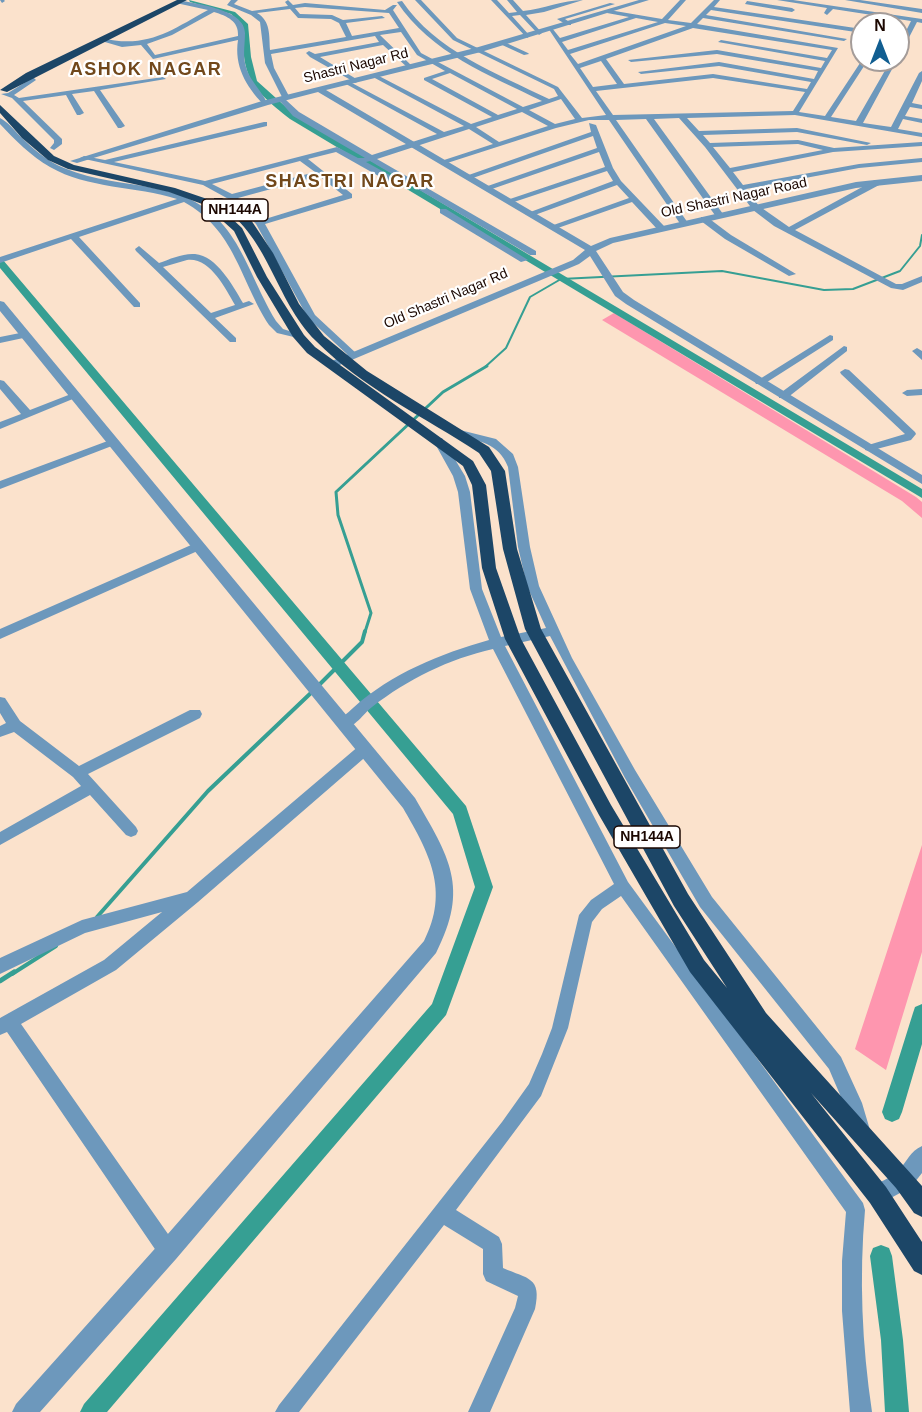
<!DOCTYPE html>
<html>
<head>
<meta charset="utf-8">
<style>
	body { margin:0 }
	#map { position:relative; width:922px; height:1412px; overflow:hidden; background:#fbe2cc; font-family:Helvetica,sans-serif }
	canvas { display:block }
	.north { position:absolute; left:850px; top:12px; width:60px; height:60px; box-sizing:border-box; background:#fff; border:2px solid #a49c99; border-radius:50%; rotate:0deg; font-size:16px; font-weight:700; line-height:24px; text-align:center; color:#1b0700 }
	.north::after { content:''; display:block; margin:auto; width:21px; height:27px; background:#115e91; clip-path:polygon(50% 0,100% 100%,50% 72%,0 100%) }
</style>
</head>
<body>
<div id="map">
<canvas width="922" height="1412"></canvas>
<div class="north">N</div>
</div>
<script>
const context = document.querySelector('canvas').getContext('2d');
context.lineJoin = 'round';
function fillPath(path, color) {
  context.fillStyle = color;
  context.fill(path, 'evenodd');
}
function strokePath(path, color, width, dash) {
  context.strokeStyle = color;
  context.lineWidth = width;
  context.lineCap = dash ? 'butt' : 'round';
  context.setLineDash(dash || []);
  context.stroke(path);
}
function label(font, color, halo, rows, align = 'center') {
  context.font = font + ' Helvetica,sans-serif';
  context.lineWidth = 4.5;
  context.setLineDash([]);
  context.textBaseline = 'middle';
  context.strokeStyle = halo;
  context.fillStyle = color;
  for (const [text, x, y, turn = 0] of rows) {
    context.save();
    context.translate(x, y);
    context.rotate((+turn || 0) * Math.PI / 180);
    context.textAlign = isNaN(turn) ? turn : align;
    if (halo) context.strokeText(text, 0, 0);
    context.fillText(text, 0, 0);
    context.restore();
  }
}
fillPath(new Path2D(`
	M 614,313 L 916,497 L 922,502 L 922,518 L 902,501 L 602,320 Z
	M 922,845 L 922,952 L 886,1070 L 855,1049 Z`), '#fe96af');
strokePath(new Path2D(`
	M 485,367 L 506,348 L 530,297 L 561,279 L 722,271 L 824,290 L 853,289 L 900,271 L 920,246 L 922,235`), '#369f93', 2);
strokePath(new Path2D(`
	M 365,632 L 371,613 L 338,515 L 336,492 L 443,392 L 487,366`), '#369f93', 3);
strokePath(new Path2D(`
	M 318,686 L 362,642 L 365,631
	M 97,917 L 208,791 L 313,691
	M 12,974 L 56,946`), '#369f93', 4);
strokePath(new Path2D(`
	M 0,981 L 14,972`), '#369f93', 5);
fillPath(new Path2D(`
	M 189,0 L 235,12 L 248,24 L 251,57 L 257,81 L 296,116 L 922,489 L 922,498 L 290,119 C 250,87 242,78 243,26 L 231,14 L 190,2 Z
	M 0,259 L 3,260 L 466,806 L 493,887 L 446,1015 L 107,1412 L 80,1412 L 84,1404 L 432,1004 L 475,887 L 453,814 L 0,268 Z
	M 922,1004 L 922,1044 L 902,1112 L 899,1119 L 892,1122 L 885,1119 L 882,1112 L 913,1013 L 915,1007 Z
	M 881,1245 L 889,1248 L 892,1256 L 903,1340 L 909,1412 L 885,1412 L 881,1340 L 870,1256 L 873,1248 Z`), '#369f93');
fillPath(new Path2D(`
	M 0,0 L 4,0 L 5,1 L 2,3 Z
	M 178,0 C 196,4 245,9 245,33 C 245,46 242,57 247,70 C 251,82 266,96 267,104 L 263,104 C 246,86 234,66 238,40 L 153,59 L 141,45 L 122,47 L 98,40 L 101,38 C 147,49 170,31 208,10 L 176,3 ZM 214,12 C 227,16 239,21 238,36 L 155,55 L 147,44 L 172,35 Z
	M 231,0 L 238,0 L 234,4 L 252,11 L 288,6 L 285,2 L 288,0 L 293,5 L 305,3 L 385,10 L 393,5 L 397,5 L 393,10 L 421,53 L 523,107 L 542,101 C 489,75 431,53 397,2 L 402,1 C 436,51 496,73 549,99 L 558,96 L 554,89 L 453,40 L 415,0 L 421,0 L 457,38 L 558,87 L 582,118 L 606,115 L 548,28 L 552,28 L 560,38 L 629,17 L 607,13 L 609,10 L 662,19 L 680,0 L 686,0 L 668,20 L 691,23 L 714,0 L 720,0 L 714,7 L 862,29 L 862,33 L 711,10 L 706,15 L 847,39 L 844,41 L 703,18 L 697,24 L 838,48 L 799,112 L 825,116 L 862,60 L 868,60 L 831,117 L 856,121 L 891,60 L 897,60 L 863,123 L 891,127 L 919,73 L 922,71 L 922,81 L 912,103 L 922,105 L 922,109 L 910,107 L 905,116 L 922,119 L 922,123 L 903,119 L 898,129 L 922,133 L 922,137 L 795,115 L 687,118 L 699,131 L 797,128 L 871,143 L 867,145 L 797,132 L 703,135 L 710,143 L 798,140 L 834,148 L 922,142 L 922,146 L 833,152 L 733,172 L 743,185 L 859,164 L 922,158 L 922,162 L 859,168 L 746,189 L 759,206 L 789,227 L 875,180 L 881,180 L 881,184 L 795,230 L 896,284 L 902,284 L 922,276 L 922,282 L 903,290 L 891,288 L 774,226 L 753,210 L 705,147 L 679,118 L 654,119 L 723,214 L 723,218 L 717,218 L 646,119 L 616,120 L 688,223 L 687,225 L 681,225 L 609,120 L 589,120 L 556,128 L 441,165 L 441,161 L 493,144 L 469,129 L 377,159 L 536,251 L 536,255 L 530,255 L 370,161 L 366,162 L 404,183 L 404,187 L 398,187 L 336,152 L 308,159 L 352,194 L 352,198 L 265,224 L 315,315 L 357,354 L 349,356 L 308,318 L 256,224 L 234,202 L 203,185 L 80,158 L 84,156 L 105,160 L 264,122 L 267,122 L 267,126 L 114,162 L 205,181 L 337,147 L 358,158 L 365,158 L 293,116 L 279,100 L 279,98 L 282,97 L 265,63 L 260,22 L 251,15 L 227,5 ZM 305,7 L 389,13 L 399,28 L 352,36 L 346,23 L 385,18 L 382,16 L 343,20 L 332,15 L 300,14 L 295,8 ZM 290,9 L 298,18 L 331,19 L 339,23 L 346,37 L 270,50 C 269,36 271,21 257,13 ZM 636,18 L 658,22 L 568,50 L 562,42 ZM 665,23 L 686,26 L 578,64 L 570,54 ZM 693,28 L 832,50 L 827,58 L 721,40 L 718,42 L 825,61 L 821,68 L 717,50 L 628,60 L 631,62 L 717,54 L 818,71 L 814,79 L 719,62 L 638,72 L 641,74 L 719,66 L 811,82 L 807,89 L 713,74 L 624,84 L 606,59 ZM 401,32 L 417,55 L 445,71 L 424,78 L 424,80 L 492,117 L 471,124 L 377,75 L 373,75 L 373,77 L 464,126 L 444,132 L 350,82 L 346,82 L 346,84 L 437,134 L 372,155 L 299,112 L 286,100 L 290,98 L 274,68 L 271,54 L 375,36 L 379,42 L 315,54 L 309,51 L 306,53 L 310,57 L 356,83 L 358,80 L 320,57 L 383,45 L 408,68 L 412,68 L 412,66 L 380,35 ZM 601,61 L 617,84 L 593,87 L 580,68 ZM 450,73 L 517,109 L 498,115 L 432,79 ZM 713,78 L 805,92 L 793,111 L 613,115 L 596,91 ZM 561,99 L 575,119 L 555,124 L 529,110 ZM 522,112 L 548,126 L 499,142 L 476,127 ZM 798,144 L 823,150 L 730,168 L 713,147 ZM 300,161 L 315,172 L 232,194 L 212,184 ZM 319,176 L 343,195 L 262,220 L 238,198 Z
	M 491,0 L 497,0 L 509,13 L 517,12 L 507,0 L 513,0 L 523,11 C 543,9 563,0 583,0 L 544,12 L 526,15 L 542,33 L 539,35 L 520,15 L 512,16 L 530,36 L 527,38 Z
	M 777,0 L 793,0 L 922,19 L 922,23 L 917,22 L 901,53 L 898,55 L 898,47 L 911,21 L 833,9 L 827,15 L 824,13 L 827,8 Z
	M 845,0 L 860,0 L 922,9 L 922,13 Z
	M 747,1 L 792,8 L 795,10 L 792,12 L 745,4 Z
	M 610,3 L 615,4 L 565,19 L 571,23 L 571,25 L 567,25 L 557,19 Z
	M 502,41 L 528,53 L 529,54 L 524,55 L 500,44 Z
	M 29,73 L 36,80 L 14,95 L 19,98 L 163,77 L 166,79 L 100,90 L 125,126 L 121,128 L 118,128 L 94,91 L 72,94 L 84,113 L 80,115 L 77,115 L 66,95 L 23,101 L 62,139 L 62,144 L 54,150 L 50,148 L 54,143 L 54,140 L 12,98 L 1,94 L 8,93 L 29,80 L 26,75 Z
	M 0,118 C 8,122 14,130 20,136 C 33,149 47,161 64,168 C 94,181 126,182 158,189 C 237,205 241,262 276,321 L 283,329 L 302,335 L 302,339 L 277,333 L 269,325 C 240,280 235,230 184,202 L 79,237 L 140,303 L 140,307 L 134,307 L 71,239 L 0,263 L 0,257 L 177,199 C 136,186 88,189 50,167 C 31,156 15,140 0,124 Z
	M 589,123 L 596,125 L 613,168 L 621,181 L 664,226 L 664,230 L 658,230 L 632,202 L 555,229 L 548,227 L 629,198 L 617,185 L 532,216 L 525,214 L 613,181 L 607,171 L 511,203 L 504,201 L 605,167 L 599,152 L 489,190 L 482,188 L 597,148 L 593,136 L 470,179 L 463,177 L 591,132 Z
	M 440,209 L 446,209 L 528,260 L 521,262 L 440,213 Z
	M 701,217 L 707,217 L 731,235 L 796,274 L 789,276 L 725,239 L 701,221 Z
	M 139,246 L 159,263 C 170,259 183,253 195,254 C 217,256 233,286 243,303 L 249,301 L 254,304 L 215,318 L 236,338 L 236,342 L 230,342 L 136,251 L 135,249 ZM 187,260 C 210,257 225,288 235,305 L 211,313 L 163,267 Z
	M 25,332 L 28,333 L 28,337 L 0,343 L 0,337 Z
	M 830,335 L 833,336 L 833,340 L 764,384 L 756,384 L 755,382 Z
	M 844,346 L 847,347 L 847,351 L 787,398 L 779,398 L 779,394 Z
	M 917,348 L 922,351 L 922,360 L 912,351 Z
	M 845,369 L 849,370 L 915,432 L 916,434 L 911,440 L 869,451 L 865,450 L 865,446 L 905,434 L 841,374 L 840,372 Z
	M 0,380 L 4,381 L 30,410 L 71,394 L 75,393 L 80,396 L 0,429 L 0,422 L 21,414 L 0,389 Z
	M 922,389 L 922,395 L 907,396 L 902,393 L 907,390 Z
	M 460,430 L 496,439 L 513,454 L 518,467 L 530,547 L 539,586 L 572,658 L 635,770 L 712,897 L 841,1057 L 862,1103 L 870,1130 L 867,1136 L 861,1139 L 855,1136 L 844,1104 L 829,1069 L 700,907 L 625,778 L 550,636 L 505,646 L 628,882 L 863,1203 L 865,1210 C 859,1278 862,1344 872,1412 L 850,1412 L 842,1311 L 842,1261 L 846,1212 L 621,896 L 602,909 L 592,922 L 568,1028 L 541,1096 L 456,1210 L 499,1237 L 502,1244 L 503,1268 C 528,1279 542,1277 535,1309 L 490,1412 L 468,1412 L 515,1308 L 518,1296 L 486,1281 L 483,1274 L 483,1249 L 444,1225 L 299,1412 L 275,1412 L 279,1405 L 502,1122 L 529,1084 L 542,1054 L 552,1028 L 579,915 L 591,900 L 614,884 L 493,649 C 449,659 408,679 372,707 C 363,714 352,732 339,728 L 337,724 C 341,717 348,713 353,708 C 392,673 440,654 489,640 L 470,589 L 458,492 L 453,476 L 433,440 L 434,438 L 442,438 L 465,476 L 470,492 L 482,589 L 501,637 L 546,628 L 527,586 L 518,547 L 508,467 C 499,443 479,441 456,435 L 456,431 Z
	M 113,439 L 117,440 L 117,444 L 0,489 L 0,481 Z
	M 198,542 L 204,546 L 202,549 L 0,639 L 0,629 Z
	M 0,697 L 5,698 L 20,721 L 79,766 L 190,710 L 200,710 L 202,714 L 200,718 L 88,774 L 136,827 L 138,831 L 136,835 L 131,837 L 126,835 L 90,795 L 0,845 L 0,832 L 81,786 L 73,777 L 14,732 L 0,737 L 0,726 L 6,723 L 0,713 Z
	M 365,743 L 370,745 L 372,749 L 370,753 L 198,902 L 116,970 L 21,1024 L 175,1244 L 178,1251 L 175,1258 L 168,1261 L 161,1258 L 7,1032 L 0,1035 L 0,1018 L 104,960 L 162,912 L 85,933 L 0,974 L 0,958 L 82,920 L 187,892 L 360,745 Z`), '#6d98bc');
fillPath(new Path2D(`
	M 639,0 L 649,0 L 481,52 L 326,90 L 591,246 L 610,238 L 856,182 L 922,175 L 922,181 L 856,188 L 613,243 L 596,251 L 623,292 L 634,300 L 922,475 L 922,484 L 626,304 L 615,296 L 590,256 L 579,264 L 335,367 L 327,367 L 327,363 L 573,260 L 585,250 L 318,92 L 268,105 L 77,163 L 70,161 L 262,101 L 475,48 Z
	M 0,301 L 4,302 L 415,798 C 449,857 470,887 436,953 L 176,1259 L 40,1412 L 12,1412 L 16,1404 L 160,1243 L 424,941 C 450,890 429,853 403,808 L 0,311 Z
	M 922,1146 L 922,1173 L 911,1187 L 878,1205 L 871,1202 L 868,1195 C 873,1181 889,1181 898,1171 C 907,1162 910,1151 922,1146 Z`), '#6d98bc');
fillPath(new Path2D(`
	M 177,0 L 187,0 L 7,92 L 0,90 L 26,73 Z
	M 0,105 L 54,156 L 74,165 L 175,188 L 213,201 L 242,228 L 267,277 L 304,335 L 315,347 L 473,461 L 486,485 L 496,568 L 521,639 L 611,805 L 704,960 L 727,988 L 674,906 L 525,629 L 503,549 L 491,471 L 479,453 C 425,417 362,388 316,341 C 273,298 270,234 214,202 L 214,198 L 222,198 L 238,207 L 251,220 L 273,253 L 299,304 L 324,336 L 367,371 L 489,447 L 505,471 L 517,549 L 541,629 L 688,894 L 766,1013 L 922,1186 L 922,1217 L 914,1213 L 896,1188 L 811,1093 L 886,1187 L 922,1242 L 922,1275 L 914,1271 L 870,1203 L 690,972 L 599,815 L 505,639 L 482,568 L 472,485 L 463,466 L 307,353 L 293,337 L 257,277 L 234,231 L 205,205 L 169,192 L 68,169 L 48,160 L 22,138 L 0,113 Z`), '#1c4667');
label('14px', '#1b0700', '#fff', [
	["Shastri Nagar Rd",356,66,-14],
	["Old Shastri Nagar Road",734,198,-12],
	["Old Shastri Nagar Rd",446,299,-23]
]);
for (const [x, y, w] of [
	[235,210,66],
	[647,837,66]
]) {
  const box = new Path2D();
  box.roundRect(x - w / 2, y - 11, w, 22, 4.5);
  context.fillStyle = '#fff';
  context.fill(box);
  strokePath(box, '#1b0700', 1.5);
}
label('bold 14px', '#1b0700', null, [
	["NH144A",235,210],
	["NH144A",647,837]
]);
context.letterSpacing = '1.5px';
label('bold 18px', '#71481b', '#fff', [
	["ASHOK NAGAR",146,70],
	["SHASTRI NAGAR",350,182]
]);
context.letterSpacing = '0px';
</script>
</body>
</html>
